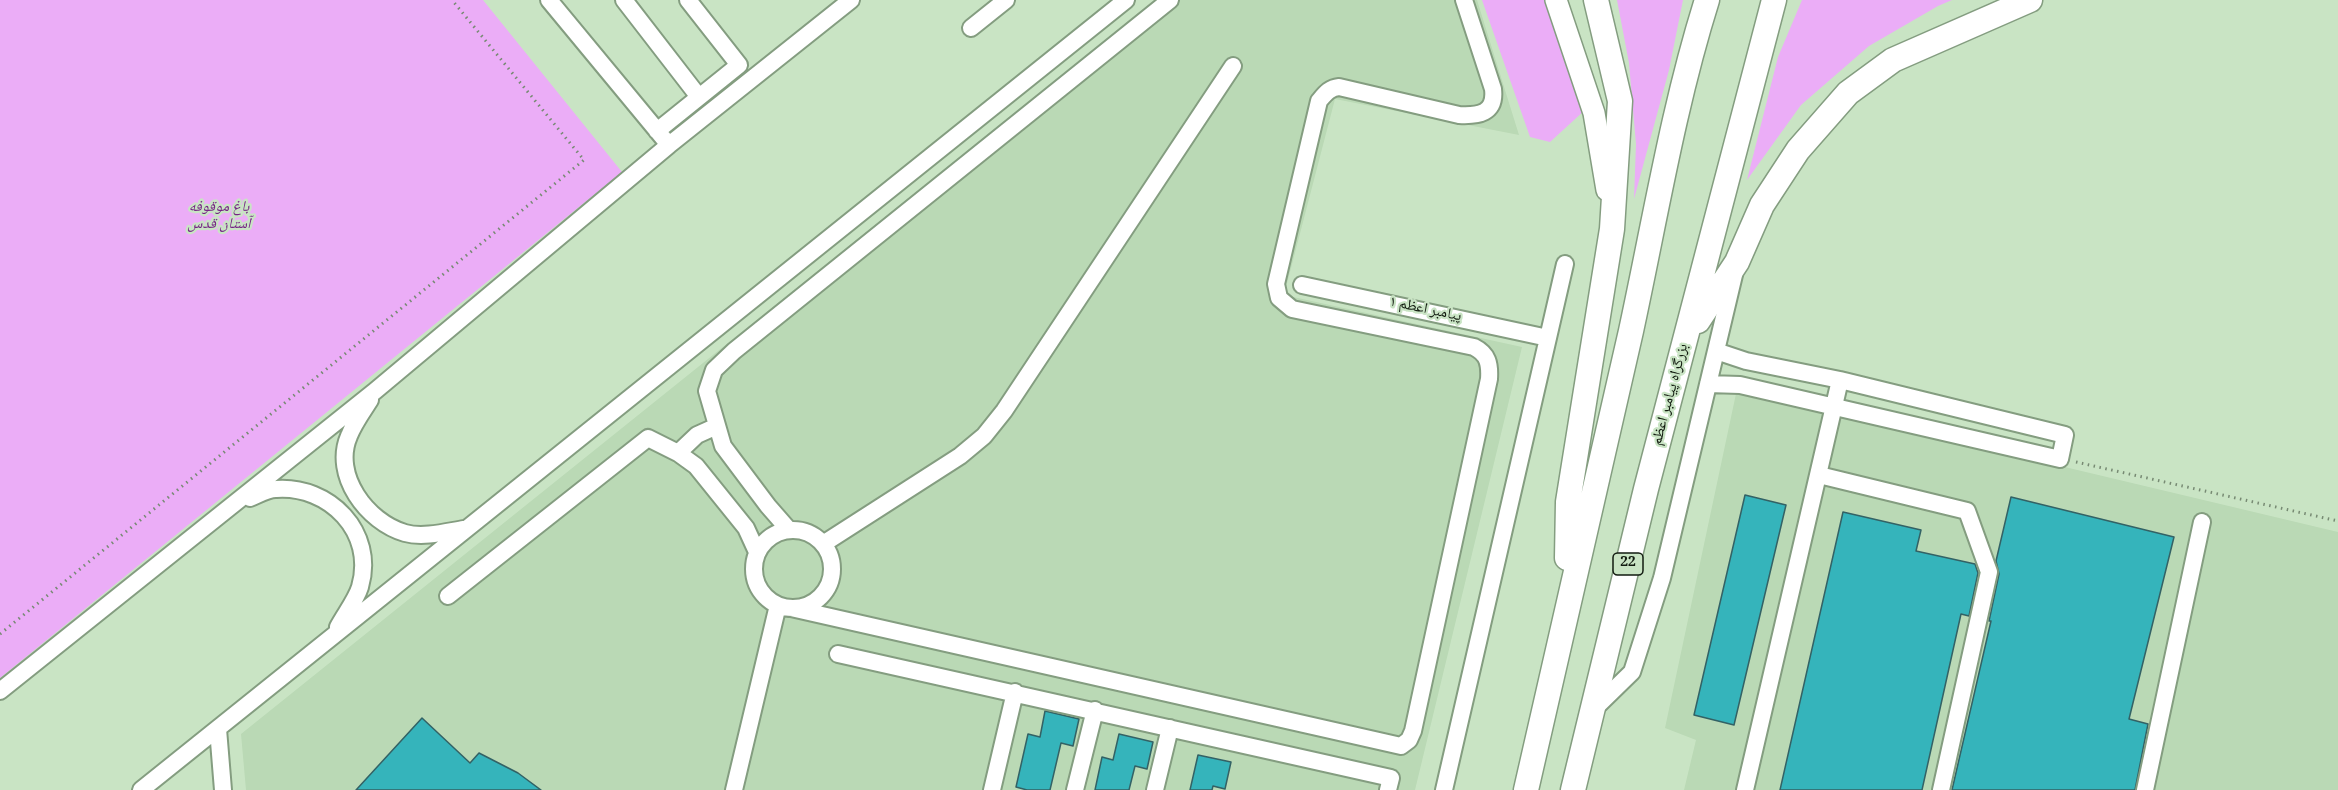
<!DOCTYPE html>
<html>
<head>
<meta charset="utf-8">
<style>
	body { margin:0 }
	canvas { display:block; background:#c9e4c4 }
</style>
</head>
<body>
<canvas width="2338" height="790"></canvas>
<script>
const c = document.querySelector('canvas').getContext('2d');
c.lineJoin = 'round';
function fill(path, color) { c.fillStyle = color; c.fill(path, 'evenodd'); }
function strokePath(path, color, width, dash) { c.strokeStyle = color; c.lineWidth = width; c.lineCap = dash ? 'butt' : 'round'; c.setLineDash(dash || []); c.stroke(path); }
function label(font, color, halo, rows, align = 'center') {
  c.font = font + ' Georgia,"Noto Naskh Arabic",serif'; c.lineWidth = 4.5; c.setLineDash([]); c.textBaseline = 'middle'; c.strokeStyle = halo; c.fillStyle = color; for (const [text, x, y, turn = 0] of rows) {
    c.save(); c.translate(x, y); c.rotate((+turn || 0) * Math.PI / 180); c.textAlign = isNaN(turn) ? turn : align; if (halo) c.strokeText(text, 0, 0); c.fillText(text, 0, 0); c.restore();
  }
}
const built = new Path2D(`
	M1155 0H1477L1519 135 1335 99 1284 295 1522 347 1415 790H246L241 734Z
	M1737 389 2338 532V790H1684L1696 740 1665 728Z`);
const green = new Path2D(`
	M0 0H483L622 172 0 678Z
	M1482 0H1546L1585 110 1550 142 1530 137Z
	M1617 0H1683L1669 70 1634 199 1636 144 1629 63Z
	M1802 0H1952L1938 6 1869 46 1801 105 1747 180 1778 57Z`);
const building = new Path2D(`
	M1745 495 1786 505 1734 725 1694 715Z
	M2011 497 2174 537 2129 719 2148 724 2135 790H1952L1991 621H1989L1999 574 1996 561Z
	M1843 512 1921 530 1916 551 1975 564 1978 573 1969 616 1961 614 1922 790H1780Z
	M1045 711 1079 719 1073 746 1061 743 1050 790H1027L1016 787 1028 734 1040 737Z
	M422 718 470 763 479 753 518 773 541 790H356Z
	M1119 734 1153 742 1147 769 1135 766 1129 790H1095L1102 757 1113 760Z
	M1198 755 1231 762 1225 789 1213 786 1212 790H1190Z`);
const path = new Path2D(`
	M2076 462 2338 521
	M0 634 584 160 452 0`);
const minor = new Path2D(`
	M549 0 669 145
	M624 0 699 97
	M971 28 1006 0
	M657 131 739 65 688 0
	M1302 285 1548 338
	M1708 384 1740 385 2060 459 2065 435 1840 380 1746 361 1716 351
	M370 400C363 411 354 423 349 436 332 475 367 522 405 533 423 538 446 532 464 529
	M678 453 697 435 717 426
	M1819 475 1967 511 1989 572 1941 790
	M250 498C258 495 267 489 276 489 329 485 376 532 360 587 356 600 345 614 338 627
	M789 530 768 506 723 446 707 391 714 370 734 351 1170 0
	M754 569a39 39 0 1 1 78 0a39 39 0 1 1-78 0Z
	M823 544 960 456 984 436 1004 411 1233 66
	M448 596 648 438 678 453 696 466 746 528 757 552
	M791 608 1401 746 1409 740 1413 731 1489 379C1490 364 1488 354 1474 347L1292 309 1279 298 1276 284 1319 101C1325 94 1329 88 1339 87L1459 115C1478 116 1496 114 1493 89L1464 0
	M838 654 1391 778 1388 790
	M0 691 375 391 669 145 851 0
	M1592 711 1632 672 1662 578 1734 275
	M218 729 223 790
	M141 790 1126 0
	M734 790 778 605
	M992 790 1015 692
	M1075 790 1095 710
	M1155 790 1170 728
	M1444 790 1565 264
	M1745 790 1840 380
	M2145 790 2202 522`);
const major = new Path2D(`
	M1556 0 1594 113 1607 190`);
const highway = new Path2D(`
	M1698 321 1737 262 1762 205 1798 150 1848 93 1893 60 2030 0
	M1567 558 1568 502 1612 229 1620 101 1596 0
	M1526 790C1560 637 1597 484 1631 331 1655 220 1673 108 1707 0
	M1573 790 1646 489 1774 0`);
const shields = [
	[1628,564,30]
];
const shieldNames = [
	["22",1628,564]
];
const parkNames = [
	["باغ موقوفه",219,209],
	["آستان قدس",219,226]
];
const streetNames = [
	["پیامبر اعظم ۱",1425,311,12],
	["بزرگراه پیامبر اعظم",1672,395,-75]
];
fill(built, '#bad9b5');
fill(green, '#ebadf7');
fill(building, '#35b4bb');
strokePath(building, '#336265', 1.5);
strokePath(minor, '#849d80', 20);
strokePath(major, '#849d80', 24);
strokePath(highway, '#849d80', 27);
strokePath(path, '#778a73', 3, [1.5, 4.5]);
strokePath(minor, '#fff', 16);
strokePath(major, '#fff', 21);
strokePath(highway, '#fff', 24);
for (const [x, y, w] of shields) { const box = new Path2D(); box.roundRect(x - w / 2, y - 11, w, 22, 4.5); c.fillStyle = '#c9e4c4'; c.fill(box); strokePath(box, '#121b10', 1.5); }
label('bold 14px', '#121b10', null, shieldNames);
label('italic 15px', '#752484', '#c9e4c4', parkNames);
label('15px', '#121b10', '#c9e4c4', streetNames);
</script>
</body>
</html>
